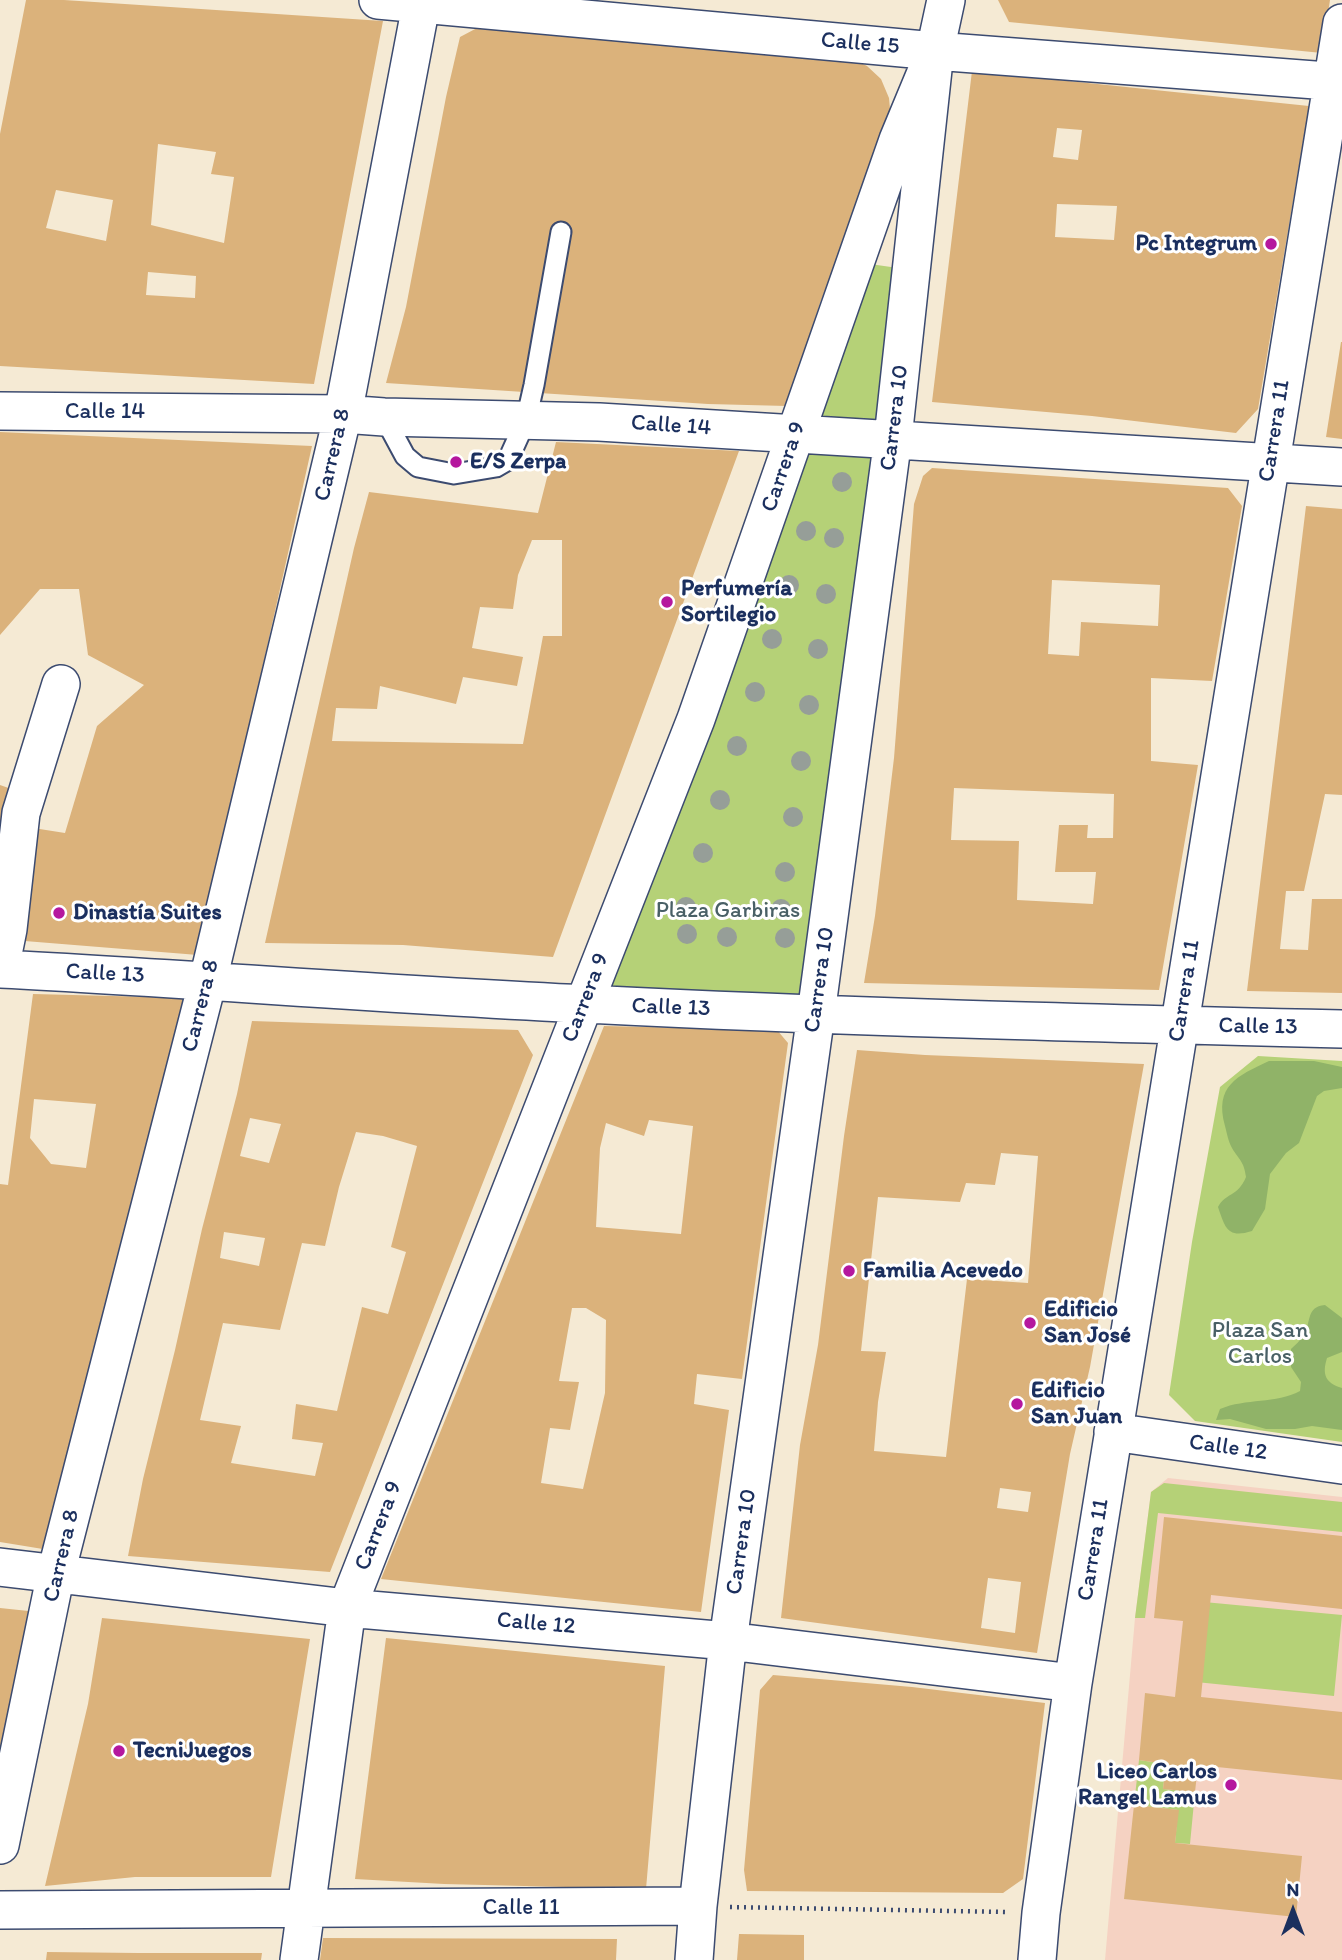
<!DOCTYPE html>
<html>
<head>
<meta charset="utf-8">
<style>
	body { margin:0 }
	#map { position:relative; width:1342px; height:1960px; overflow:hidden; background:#f5ead4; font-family:Itim,sans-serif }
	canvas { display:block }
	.north { position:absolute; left:1258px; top:1876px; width:70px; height:70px; -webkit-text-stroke:5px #fff; paint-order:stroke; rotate:0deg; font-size:19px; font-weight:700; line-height:28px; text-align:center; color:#1b2f5e }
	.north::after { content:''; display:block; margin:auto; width:24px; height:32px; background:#1b2f5e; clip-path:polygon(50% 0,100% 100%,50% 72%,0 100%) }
</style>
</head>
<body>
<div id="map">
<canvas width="1342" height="1960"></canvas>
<div class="north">N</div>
</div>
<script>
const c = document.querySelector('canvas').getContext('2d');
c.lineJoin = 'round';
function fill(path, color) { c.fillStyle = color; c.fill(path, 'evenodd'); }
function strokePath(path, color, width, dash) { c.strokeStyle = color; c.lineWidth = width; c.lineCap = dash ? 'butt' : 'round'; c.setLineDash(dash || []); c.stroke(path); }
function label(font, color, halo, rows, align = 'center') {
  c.font = font + ' Itim,sans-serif'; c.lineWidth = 6; c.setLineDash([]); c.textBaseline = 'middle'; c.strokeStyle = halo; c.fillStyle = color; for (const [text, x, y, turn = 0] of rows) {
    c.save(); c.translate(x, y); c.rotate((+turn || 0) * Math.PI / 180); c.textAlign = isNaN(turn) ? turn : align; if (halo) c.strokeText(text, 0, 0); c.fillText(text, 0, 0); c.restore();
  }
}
const built = new Path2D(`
	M1168 1478 1342 1497V1960H1105L1135 1618 1151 1492Z`);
const green = new Path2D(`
	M856 262 912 270 816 1014 584 1004Z
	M1258 1056 1342 1061V1442L1195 1421 1169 1395 1192 1242 1220 1087Z
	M1164 1483 1342 1502V1532L1158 1513 1145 1618H1135L1151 1492Z
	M1204 1602 1342 1615 1334 1696 1196 1682Z
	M1139 1760 1166 1764 1163 1789 1195 1792 1190 1844 1175 1843 1178 1810 1134 1805Z`);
const forest = new Path2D(`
	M1269 1061H1314L1342 1067V1088L1324 1091 1317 1096 1299 1143 1286 1153 1270 1174 1265 1209 1252 1231C1227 1239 1225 1227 1218 1207 1226 1192 1237 1198 1246 1177 1244 1161 1239 1160 1232 1148 1228 1141 1227 1133 1225 1126 1214 1086 1237 1076 1269 1061Z
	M1325 1305 1342 1318V1352L1327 1358C1322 1374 1325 1383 1342 1388V1430L1312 1426 1295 1429H1266L1230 1419 1216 1420 1220 1409C1246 1398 1276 1404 1300 1391L1301 1382 1291 1367V1349C1295 1345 1300 1341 1303 1336 1312 1323 1305 1307 1325 1305Z`);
const building = new Path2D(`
	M26 0H64L383 21 314 384 0 366V134ZM158 144 216 152 211 174 234 177 224 243 151 225ZM56 190 113 200 106 241 46 228ZM148 272 196 276 195 298 146 295Z
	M998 0H1330L1322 53 1009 22Z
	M477 28 851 58 867 66 881 79 889 98 891 120 883 148 820 303 787 406 708 404 386 383 406 307 446 97 460 37Z
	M972 71 1309 106 1258 409 1236 433 1092 416 932 402ZM1057 128 1082 130 1078 160 1053 157ZM1057 204 1117 206 1114 240 1055 237Z
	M1341 342H1342V439L1326 437Z
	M0 432 312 446 198 955 0 939V785L20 792 8 824 65 833 97 726 144 685 88 655 79 589H40L0 635Z
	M556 442 739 451 553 957 403 945 265 943 354 548 369 492 538 513ZM532 540H562V636H543L523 744 332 741 336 708 377 709 380 686 456 704 463 677 517 686 523 657 472 648 480 607 513 609 518 575Z
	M932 468 1228 488 1242 506 1212 681 1151 678V761L1198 765 1159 990 864 983 875 916 894 758 914 504 923 476ZM1052 580 1160 585 1158 626 1081 622 1079 656 1048 654ZM954 788 1114 794 1113 838H1087L1088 825H1059L1055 872H1096L1093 904 1017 900 1019 841 951 840Z
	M1306 506 1342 509V795L1325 794 1304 891H1286L1280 949 1308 950 1312 899H1342V993L1247 991Z
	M33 994 191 998 49 1550 0 1542V1184L8 1185ZM34 1099 96 1104 86 1168 51 1164 30 1138Z
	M252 1021 518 1030 533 1055 330 1572 128 1556 143 1479 175 1350 202 1229 237 1094ZM250 1118 281 1124 269 1163 240 1156ZM356 1132 383 1136 417 1146 391 1247 406 1252 388 1314 362 1307 337 1411 296 1404 292 1439 323 1443 315 1476 231 1463 241 1426 200 1420 223 1323 280 1330 302 1243 325 1246 339 1187ZM224 1232 265 1238 259 1266 220 1258Z
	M604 1026 777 1030 788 1043 742 1379 697 1374 694 1404 729 1410 701 1612 381 1579ZM649 1120 693 1126 681 1234 596 1227 600 1148 606 1123 644 1136ZM572 1308H586L606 1320 605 1393 583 1489 541 1483 550 1428 570 1430 579 1382 559 1381Z
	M857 1050 925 1055 1144 1064 1090 1367 1070 1454 1037 1653 781 1618 800 1445 818 1345 844 1136ZM1001 1153 1038 1156 1028 1283 967 1279 946 1457 874 1451 878 1402 886 1352 861 1351 878 1197 960 1202 966 1183 995 1185ZM1000 1488 1031 1492 1028 1512 997 1508ZM988 1578 1021 1582 1015 1633 981 1628Z
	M1164 1517 1342 1536V1609L1211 1595 1201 1697 1342 1712V1780L1198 1765 1195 1792 1163 1789 1166 1764 1139 1760 1145 1693 1175 1697 1183 1621 1154 1618Z
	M0 1608 38 1612 0 1777Z
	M102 1618 310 1639 271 1877H135L45 1886 88 1704Z
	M386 1638 665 1666 646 1889 444 1884 355 1879Z
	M773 1675 912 1687 1045 1703 1023 1879 1003 1893 747 1891 744 1870 760 1690Z
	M1134 1805 1179 1810 1175 1843 1302 1856 1296 1917 1124 1899Z
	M739 1934 804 1935V1960H737Z
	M323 1938 617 1939 616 1960H320Z
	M47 1952 138 1953H262L261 1960H46Z`);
const path = new Path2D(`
	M730 1907 1008 1912`);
const lane = new Path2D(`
	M384 417 405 456 418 467 454 474 496 467 508 460 526 420 534 385 561 232`);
const street = new Path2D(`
	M378 0 935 51 1342 82
	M0 411 343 414 384 417 599 422 1342 467
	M0 969C196 979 391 995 586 1004 838 1017 1090 1023 1342 1029
	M0 969 8 929 21 813 61 684
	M1113 1432 1342 1465
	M0 1567 347 1608 728 1641 1073 1683
	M0 1845 56 1573 208 980 343 414 422 0
	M0 1910 698 1906
	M299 1960 347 1608 696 719 898 140 935 51
	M694 1960 698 1906 728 1641 816 1014 893 438 935 51 946 0
	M1037 1960 1041 1913 1073 1683 1342 23`);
const trees = [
	[842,482],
	[806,531],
	[834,538],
	[789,585],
	[826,594],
	[772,639],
	[818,649],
	[755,692],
	[809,705],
	[737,746],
	[801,761],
	[720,800],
	[793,817],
	[703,853],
	[785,872],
	[686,907],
	[781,909],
	[687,934],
	[727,937],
	[785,938]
];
const markers = [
	[1271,244,7,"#b5179e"],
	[456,462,7,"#b5179e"],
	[667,602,7,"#b5179e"],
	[59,913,7,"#b5179e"],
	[849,1271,7,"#b5179e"],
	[1030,1323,7,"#b5179e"],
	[1017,1404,7,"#b5179e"],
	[119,1751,7,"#b5179e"],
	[1231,1785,7,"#b5179e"]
];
const streetNames = [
	["Calle 15",860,44,5],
	["Calle 14",105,412],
	["Carrera 10",895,418,-83],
	["Calle 14",671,426,4],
	["Carrera 11",1275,431,-81],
	["Carrera 8",333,455,-77],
	["Carrera 9",784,467,-71],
	["Calle 13",105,974,3],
	["Carrera 10",820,980,-82],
	["Carrera 11",1185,991,-81],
	["Carrera 9",586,998,-69],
	["Carrera 8",201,1006,-76],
	["Calle 13",671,1008,2],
	["Calle 13",1258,1027,1],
	["Calle 12",1228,1448,8],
	["Carrera 9",379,1526,-69],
	["Carrera 10",742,1542,-82],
	["Carrera 11",1094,1550,-81],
	["Carrera 8",62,1556,-77],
	["Calle 12",536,1624,5],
	["Calle 11",521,1908]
];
const poiNames = [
	["Pc Integrum",1257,244,"right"],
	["E/S Zerpa",470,462],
	["Perfumería",681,589],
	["Sortilegio",681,615],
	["Dinastía Suites",73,913],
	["Familia Acevedo",863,1271],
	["Edificio",1044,1310],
	["San José",1044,1336],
	["Edificio",1031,1391],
	["San Juan",1031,1417],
	["TecniJuegos",133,1751],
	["Liceo Carlos",1217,1772,"right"],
	["Rangel Lamus",1217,1798,"right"]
];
const parkNames = [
	["Plaza Garbiras",728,911],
	["Plaza San",1260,1331],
	["Carlos",1260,1357]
];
fill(built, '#f5d2c2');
fill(green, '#b5d177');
fill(forest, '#90b368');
fill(building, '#dbb27b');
strokePath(lane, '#3c4b70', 23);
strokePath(street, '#3c4b70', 40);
strokePath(path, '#3c4b70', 4.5, [2, 5]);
strokePath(lane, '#fff', 19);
strokePath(street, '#fff', 37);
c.fillStyle = '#969e98';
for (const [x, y] of trees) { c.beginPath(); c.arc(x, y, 10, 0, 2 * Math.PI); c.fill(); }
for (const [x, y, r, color] of markers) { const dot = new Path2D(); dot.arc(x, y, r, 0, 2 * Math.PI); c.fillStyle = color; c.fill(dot); strokePath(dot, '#fff', 2.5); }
label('23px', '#1b2f5e', '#fff', streetNames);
label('bold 23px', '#1b2f5e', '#fff', poiNames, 'left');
label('23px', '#496066', '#fff', parkNames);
</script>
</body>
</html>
